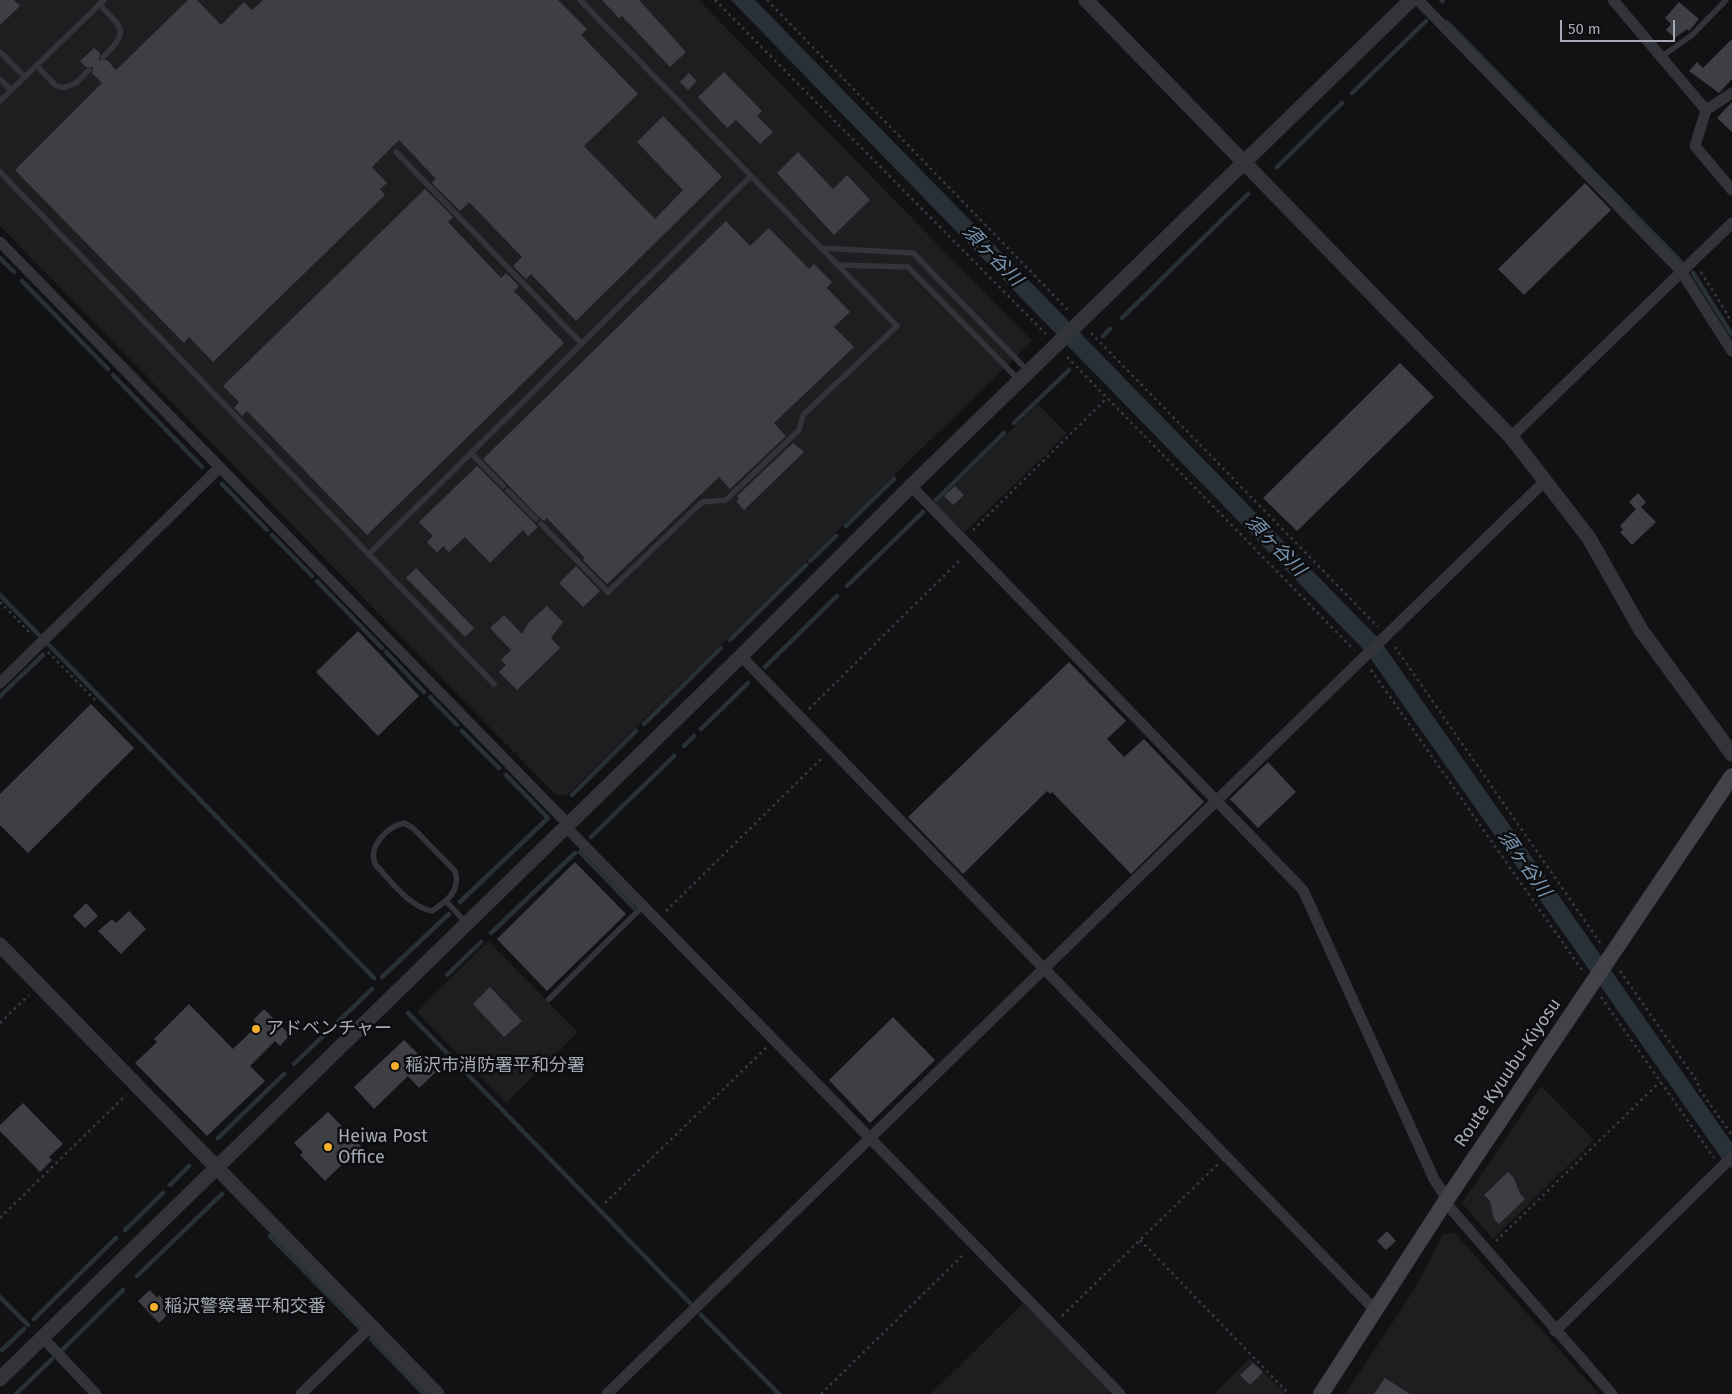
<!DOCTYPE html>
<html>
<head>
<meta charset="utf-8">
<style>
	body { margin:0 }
	#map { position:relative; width:1732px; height:1394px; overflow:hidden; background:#121214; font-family:"Fira Sans",sans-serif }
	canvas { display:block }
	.scale { position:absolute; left:1560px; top:20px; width:115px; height:22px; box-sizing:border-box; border:2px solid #a4a9b5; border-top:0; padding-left:6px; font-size:15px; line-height:18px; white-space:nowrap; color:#a4a9b5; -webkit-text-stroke:4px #0d0d0f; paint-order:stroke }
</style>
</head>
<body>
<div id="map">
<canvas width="1732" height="1394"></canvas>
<div class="scale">50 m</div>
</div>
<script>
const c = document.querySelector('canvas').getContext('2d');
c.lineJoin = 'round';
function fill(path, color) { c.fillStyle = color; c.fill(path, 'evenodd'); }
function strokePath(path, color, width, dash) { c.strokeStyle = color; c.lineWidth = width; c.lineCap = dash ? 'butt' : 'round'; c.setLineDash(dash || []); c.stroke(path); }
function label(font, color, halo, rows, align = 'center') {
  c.font = font + ' "Fira Sans","Noto Sans JP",sans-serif'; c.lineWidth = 5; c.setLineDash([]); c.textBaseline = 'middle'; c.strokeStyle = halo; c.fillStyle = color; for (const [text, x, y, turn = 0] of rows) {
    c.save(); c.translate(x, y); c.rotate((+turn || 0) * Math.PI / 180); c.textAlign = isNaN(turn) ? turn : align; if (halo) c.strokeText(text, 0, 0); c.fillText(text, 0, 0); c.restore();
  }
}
const built = new Path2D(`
	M0 0H699L1032 341 567 795H556L0 226Z
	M1038 404 1067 434 964 533 935 504Z
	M488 941 578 1032 506 1103 417 1012Z
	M1541 1086 1594 1140 1493 1239 1462 1203Z
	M1454 1232 1599 1394H1345L1414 1290 1443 1234Z
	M1023 1303 1110 1391 1107 1394H931Z
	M1250 1358 1286 1394H1214Z`);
const water = new Path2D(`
	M731 0H755L1379 639 1732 1143V1169L1722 1159 1366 652Z`);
const stream = new Path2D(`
	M1442 1 1443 0
	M1447 22 1681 262
	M1352 93 1426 21
	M1277 167 1342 103
	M0 258 14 272
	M1693 273 1732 335
	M22 281 108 369
	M1122 318 1248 194
	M1103 336 1110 329
	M113 375 202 467
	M1014 423 1069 370
	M222 484 267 530
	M936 500 1004 433
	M846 526 894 479
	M272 535 312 576
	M810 561 836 536
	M317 581 382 648
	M847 586 923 512
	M0 595 39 635
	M730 640 806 565
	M48 644 374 978
	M386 652 424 692
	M765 667 837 596
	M0 696 43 655
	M430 697 457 725
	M644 724 721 648
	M701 729 748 683
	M462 731 499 768
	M684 746 694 736
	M572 795 636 731
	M591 837 674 756
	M580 852 634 908
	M460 902 548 818 506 775
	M491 933 575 853
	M447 975 481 942
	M382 977 449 914
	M408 1013 690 1303
	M294 1064 372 989
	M218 1138 284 1074
	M170 1185 189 1166
	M125 1230 163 1193
	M270 1236 360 1328
	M137 1276 222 1194
	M0 1297 28 1325
	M701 1315 779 1394
	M34 1319 116 1238
	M371 1339 424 1394
	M2 1350 24 1329
	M63 1353 61 1351 123 1290
	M16 1394 52 1359`);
const building = new Path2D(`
	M0 0H14L20 6 0 25Z
	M188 0H197L221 25 244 2 252 10 263 0H558L587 29 581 35 638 94 584 146 655 219 683 190 637 142 663 116 722 177 576 321 531 274 526 279 513 266 522 257 469 202 460 211 432 183 436 179 399 140 372 167 387 183 380 189 385 195 213 362 189 337 184 343 15 170 102 83 92 73 93 67H86L80 61 94 48 100 53 99 60H107L116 70Z
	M602 0H639L686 52 670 67 622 16 619 18Z
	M1679 2 1699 19 1689 31 1687 29 1675 38 1666 30 1671 24 1665 18Z
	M1732 39V79L1719 93 1689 71 1697 62 1703 68Z
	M724 72 762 111 757 116 773 132 760 144 736 120 727 128 698 97Z
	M689 73 697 81 688 90 680 82Z
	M1732 102V132L1717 118Z
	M798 152 833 189 847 175 870 200 834 235 777 173Z
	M1585 183 1611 210 1524 295 1498 269Z
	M425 189 453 217 448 222 501 278 506 273 519 286 514 291 564 343 367 535 247 411 242 416 234 408 239 402 223 386Z
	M726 221 750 246 769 228 809 269 814 264 832 282 827 288 850 312 834 327 854 347 774 423 786 436 730 489 719 477 607 584 583 560 585 558 547 518 544 521 541 519 483 459Z
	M1400 363 1434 397 1297 531 1263 498Z
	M793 443 804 452 744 510 736 501 739 499 737 496Z
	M477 466 538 527 528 536 523 530 490 563 465 537 449 552 443 546 437 553 427 542 433 536 419 522Z
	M955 486 964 495 953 505 944 496Z
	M1638 493 1646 502 1641 507 1656 522 1632 545 1620 532 1623 530 1620 526 1636 509 1629 502Z
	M576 566 600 591 583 607 559 583Z
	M416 568 474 628 465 637 406 578Z
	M547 606 563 622 551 638 560 648 517 690 499 672 506 665 501 660 511 650 490 628 504 615 522 634 529 622Z
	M358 631 419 696 378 736 316 672Z
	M1069 662 1126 721 1107 739 1124 757 1144 739 1204 802 1131 874 1052 792 1050 794 1047 791 963 874 908 817Z
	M91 704 134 748 28 853 0 825V794Z
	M1268 762 1296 792 1258 828 1230 799Z
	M575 862 626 914 547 991 497 939Z
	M86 903 98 916 85 928 73 916Z
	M129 911 146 929 121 954 98 931 112 919 116 923Z
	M490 987 522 1021 504 1037 473 1004Z
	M189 1004 233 1049 258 1025 253 1020 264 1009 290 1035 280 1046 275 1041 250 1066 265 1081 207 1136 135 1063 157 1042 154 1039Z
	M893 1017 935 1060 870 1123 829 1080Z
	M404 1040 436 1072 419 1088 408 1076 374 1109 354 1087Z
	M23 1103 63 1144 49 1157 52 1160 40 1172 0 1131V1125Z
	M328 1112 361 1146 325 1181 300 1155 303 1152 294 1143Z
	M1508 1172 1514 1178 1520 1194 1525 1199 1499 1224 1494 1219 1490 1201 1484 1195Z
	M1387 1231 1396 1241 1386 1250 1377 1241Z
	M150 1290 157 1298 159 1295 172 1310 159 1323 138 1301Z
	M1253 1363 1263 1372 1250 1385 1240 1375Z
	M1385 1378 1410 1394H1374Z`);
const path = new Path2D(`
	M715 0 1046 334
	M767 0 1069 311
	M1701 272 1732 322
	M1091 333 1378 627
	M1067 357 1354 650
	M973 530 1107 398
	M0 602 32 635
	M1395 647 1601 944
	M48 652 95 700
	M1371 670 1582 970
	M809 709 962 558
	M666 911 823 757
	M1620 971 1697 1081 1699 1089 1732 1135
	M1601 997 1714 1158
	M0 1023 29 995
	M605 1203 766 1048
	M0 1218 126 1095
	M1140 1240 1289 1394
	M1496 1241 1660 1082
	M1062 1316 1218 1164
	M821 1394 964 1254`);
const service = new Path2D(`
	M99 4C123 29 130 31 103 57
	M0 52 25 77
	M1661 57 1692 35 1726 0
	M36 65 55 85 64 88 76 83 89 70
	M0 79 11 90
	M0 101 104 0
	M396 152 582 344
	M0 172 494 684
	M821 248 913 253 1027 370
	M837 265 908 267 1018 379
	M471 453 503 486
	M508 491 536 519
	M541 524 608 592 702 502 726 500 799 430 803 415 897 326 580 0
	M369 554 751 176
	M404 823 413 828 455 871C461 891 447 901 432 911 408 906 391 881 375 864 368 846 387 827 404 823Z
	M446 901 466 923
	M549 999 643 906`);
const minor = new Path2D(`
	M1418 0 1681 271 1732 351
	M1613 0 1706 110 1695 146 1732 190
	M1706 110 1732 93
	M0 242 567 823
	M1511 437 1732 223
	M911 486 1303 890 1434 1179 1447 1199
	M741 656 1375 1310
	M0 683 220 467
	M565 826 1120 1394
	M1445 1202 1612 1394
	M1555 1331 1732 1157
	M42 1337 96 1394
	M301 1394 371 1326
	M607 1394 1546 480`);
const tertiary = new Path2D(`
	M1086 0 1511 437 1589 538 1641 630 1732 754
	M0 945 437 1394
	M0 1379 741 656 911 486 1411 0`);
const secondary = new Path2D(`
	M1321 1394 1447 1199 1732 776`);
const markers = [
	[256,1029,5,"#f4b02a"],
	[395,1066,5,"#f4b02a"],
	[328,1147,5,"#f4b02a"],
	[154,1307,5,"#f4b02a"]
];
const poiNames = [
	["アドベンチャー",266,1029],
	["稲沢市消防署平和分署",405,1066],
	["Heiwa Post",338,1137],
	["Office",338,1158],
	["稲沢警察署平和交番",164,1307]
];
const streetNames = [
	["Route Kyuubu-Kiyosu",1508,1073,-56]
];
const waterNames = [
	["須ヶ谷川",992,256,46],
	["須ヶ谷川",1275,546,46],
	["須ヶ谷川",1524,864,55]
];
fill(built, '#1e1e21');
fill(water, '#293138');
strokePath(stream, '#293138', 4.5);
fill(building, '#3e3f44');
strokePath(path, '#393b40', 2.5, [2.5, 4]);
strokePath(service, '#333439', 5.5);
strokePath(minor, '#333439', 11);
strokePath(tertiary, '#333439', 15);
strokePath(secondary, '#414349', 16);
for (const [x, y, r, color] of markers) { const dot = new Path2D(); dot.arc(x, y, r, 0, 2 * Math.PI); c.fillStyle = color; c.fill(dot); strokePath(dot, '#0d0d0f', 2); }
label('18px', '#a4a9b5', '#0d0d0f', poiNames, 'left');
label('18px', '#a4a9b5', '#0d0d0f', streetNames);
label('italic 19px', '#7a97b1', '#0d0d0f', waterNames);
</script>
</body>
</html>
